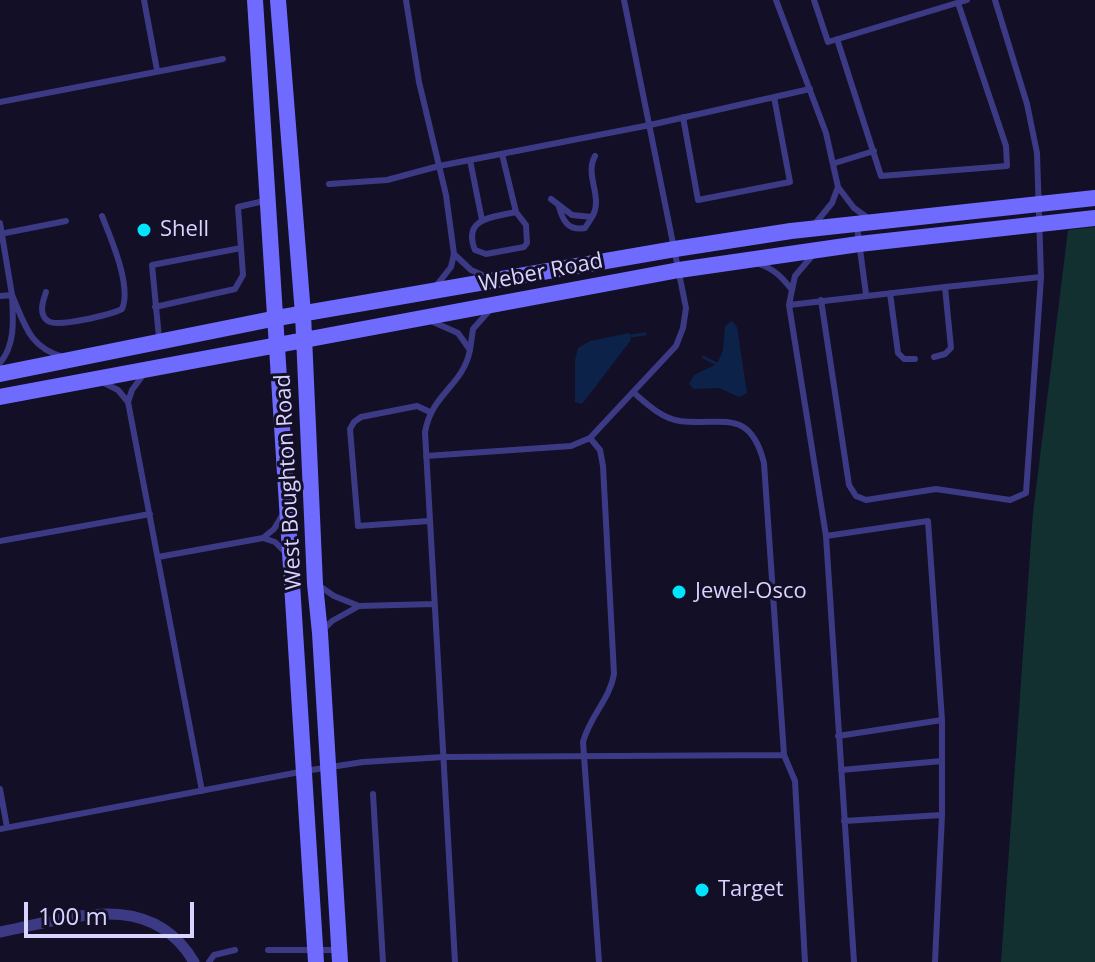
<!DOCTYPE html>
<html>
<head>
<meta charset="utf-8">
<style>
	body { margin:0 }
	#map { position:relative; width:1095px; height:962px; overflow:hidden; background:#130f26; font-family:"Open Sans",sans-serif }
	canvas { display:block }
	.scale { position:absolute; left:24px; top:902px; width:170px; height:36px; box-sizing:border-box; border:4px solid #d9d4ff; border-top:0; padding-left:10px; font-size:24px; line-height:28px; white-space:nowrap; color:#d9d4ff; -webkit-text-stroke:6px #130f26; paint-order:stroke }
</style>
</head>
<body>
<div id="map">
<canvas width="1095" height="962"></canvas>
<div class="scale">100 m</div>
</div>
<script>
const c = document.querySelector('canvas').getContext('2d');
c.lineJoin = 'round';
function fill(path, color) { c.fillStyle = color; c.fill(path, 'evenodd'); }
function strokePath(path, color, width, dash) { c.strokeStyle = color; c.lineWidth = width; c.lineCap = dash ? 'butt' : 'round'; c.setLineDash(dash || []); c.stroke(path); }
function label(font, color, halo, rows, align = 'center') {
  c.font = font + ' "Open Sans",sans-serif'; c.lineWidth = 6; c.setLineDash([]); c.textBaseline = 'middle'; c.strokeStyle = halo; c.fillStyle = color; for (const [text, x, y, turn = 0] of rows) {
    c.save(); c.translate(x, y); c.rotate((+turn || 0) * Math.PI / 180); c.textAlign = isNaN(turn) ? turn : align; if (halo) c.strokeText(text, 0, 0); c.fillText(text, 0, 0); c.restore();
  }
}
const green = new Path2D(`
	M1095 227V962H1001L1033 513 1068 230Z`);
const water = new Path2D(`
	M732 321 737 327 747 393 739 397 719 388 694 389 689 384 694 375 717 364 723 350 725 326Z
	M629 333 631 340 582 404 575 402V360L578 348 590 341Z`);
const stream = new Path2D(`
	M630 336 645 334
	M703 357 717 364`);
const service = new Path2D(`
	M144 0 157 70
	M406 0 419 82 446 195 454 254 451 267 436 286
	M776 0 826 133 838 187
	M814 0 828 42 967 0
	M837 39 881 176 1007 166 1006 146 958 3
	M0 102 223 59
	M683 117 698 200 790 182 774 97
	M502 154 516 212 526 225 527 243 524 247 486 254 475 250C462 218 493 217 516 212
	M470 160 482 220
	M835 163 874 151
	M329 184 387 180 439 166 650 125 810 89
	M551 199 572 215 592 217C604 197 584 176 595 156
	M559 207C563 221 568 231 585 228L592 217
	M0 223 12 295 0 296
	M814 225 832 203 838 187 854 208 868 218
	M857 227 866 294
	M0 234 66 221
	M454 254 471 270 487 277
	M759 264C774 269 782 277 792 290L795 276 812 256
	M792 290 789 305 826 536 854 962
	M46 292C43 301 38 314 48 321 58 328 112 314 122 309 132 287 111 238 102 216
	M890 293 898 353 904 359H915
	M821 300 849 485 856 496 866 500 936 489 1010 500 1026 493 1041 277 1037 153 1027 104 995 0
	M789 305 945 287
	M155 307 235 289 243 275 241 248
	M431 321 458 333 470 350 473 329 489 311
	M159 338 152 265 241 248 238 207 264 201
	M934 357 945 354 951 348 945 287 1041 277
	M0 363C16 344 13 318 12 295 25 325 29 347 63 357
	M102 382 118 390 128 402 132 390 143 375
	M633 392C647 404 661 418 680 421 722 426 750 407 764 463L784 755 795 781 805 962
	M128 402 202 791
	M590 438 600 450 603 466 614 674C610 699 590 716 583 742L599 962
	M426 456 571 446 590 438 676 346 683 328 686 308 624 0
	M283 514 274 529 263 538 275 542 286 553
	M429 521 358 526 350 429 354 422 361 417 417 406 430 412
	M826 536 928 521 942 720V815L935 962
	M0 541 150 514
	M158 557 263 538
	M318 585 334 596 359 606 332 621 323 630
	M359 606 434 604
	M838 736 942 720
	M841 770 942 761
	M0 789 7 827
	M373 794 383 962
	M844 821 942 815
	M0 829 305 771 363 762 444 757 784 755
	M268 950H337
	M209 962 214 955 235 950
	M455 962 425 432C432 393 463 386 470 350`);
const minor = new Path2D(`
	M0 932C69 919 150 887 194 962`);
const secondary = new Path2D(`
	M255 0 316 962
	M278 0 303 314 315 584 320 633 340 962
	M0 374 277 318 675 249 791 231 1095 198
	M0 397 679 270 859 244 1095 218`);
const markers = [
	[144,230,8,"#00e5ff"],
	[679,592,8,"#00e5ff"],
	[702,890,8,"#00e5ff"]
];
const poiNames = [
	["Shell",160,230],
	["Jewel-Osco",695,592],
	["Target",718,890]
];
const streetNames = [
	["Weber Road",541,273,-11],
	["West Boughton Road",289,482,-93]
];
fill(green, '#12302f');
fill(water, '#0c2248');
strokePath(stream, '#0c2248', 3);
strokePath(service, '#3d3a85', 6);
strokePath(minor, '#3d3a85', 11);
strokePath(secondary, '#6f6bff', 16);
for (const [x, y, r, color] of markers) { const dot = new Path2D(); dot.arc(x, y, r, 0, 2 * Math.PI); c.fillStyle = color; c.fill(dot); strokePath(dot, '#130f26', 3); }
label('22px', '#d9d4ff', '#130f26', poiNames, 'left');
label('22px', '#d9d4ff', '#130f26', streetNames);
</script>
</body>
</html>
